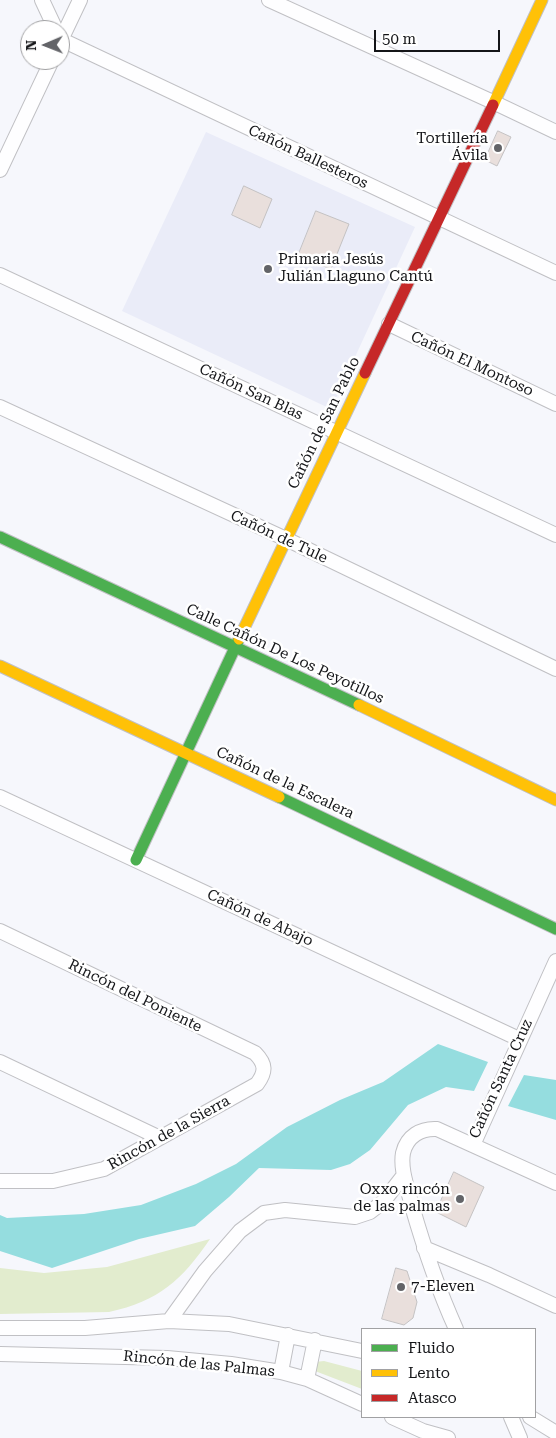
<!DOCTYPE html>
<html>
<head>
<meta charset="utf-8">
<style>
	body { margin:0 }
	#map { position:relative; width:556px; height:1438px; overflow:hidden; background:#f6f7fc; font-family:"Roboto Serif",serif }
	canvas { display:block }
	.legend { position:absolute; left:361px; top:1328px; width:175px; height:90px; box-sizing:border-box; background:#fff; border:1px solid #a1a1a3; margin:0; padding:6px 9px; list-style:none; font-size:15px; color:#141518 }
	.legend li { display:flex; align-items:center; gap:10px; height:25px }
	.legend b { width:25px; border:1px solid #a1a1a3 }
	.north { position:absolute; left:20px; top:20px; width:50px; height:50px; box-sizing:border-box; background:#fff; border:1px solid #a1a1a3; border-radius:50%; rotate:269deg; font-size:14px; font-weight:700; line-height:20px; text-align:center; color:#141518 }
	.north::after { content:''; display:block; margin:auto; width:18px; height:22px; background:#636468; clip-path:polygon(50% 0,100% 100%,50% 72%,0 100%) }
	.scale { position:absolute; left:374px; top:30px; width:126px; height:22px; box-sizing:border-box; border:2px solid #141518; border-top:0; padding-left:6px; font-size:15px; line-height:18px; white-space:nowrap; color:#141518; -webkit-text-stroke:4px #fff; paint-order:stroke }
</style>
</head>
<body>
<div id="map">
<canvas width="556" height="1438"></canvas>
<ul class="legend">
<li><b style="height:6px;background:#4caf50"></b>Fluido</li>
<li><b style="height:6px;background:#ffc107"></b>Lento</li>
<li><b style="height:6px;background:#c62828"></b>Atasco</li>
</ul>
<div class="north">N</div>
<div class="scale">50 m</div>
</div>
<script>
const c = document.querySelector('canvas').getContext('2d');
c.lineJoin = 'round';
function fill(path, color) { c.fillStyle = color; c.fill(path, 'evenodd'); }
function strokePath(path, color, width, dash) { c.strokeStyle = color; c.lineWidth = width; c.lineCap = dash ? 'butt' : 'round'; c.setLineDash(dash || []); c.stroke(path); }
function label(font, color, halo, rows, align = 'center') {
  c.font = font + ' "Roboto Serif",serif'; c.lineWidth = 5; c.setLineDash([]); c.textBaseline = 'middle'; c.strokeStyle = halo; c.fillStyle = color; for (const [text, x, y, turn = 0] of rows) {
    c.save(); c.translate(x, y); c.rotate((+turn || 0) * Math.PI / 180); c.textAlign = isNaN(turn) ? turn : align; if (halo) c.strokeText(text, 0, 0); c.fillText(text, 0, 0); c.restore();
  }
}
const built = new Path2D(`
	M206 132 415 227 331 409 122 311Z`);
const green = new Path2D(`
	M210 1239C182 1280 159 1301 109 1312L0 1314V1268L44 1273 107 1267Z
	M324 1361 362 1371V1389L315 1371V1362Z`);
const water = new Path2D(`
	M438 1044 488 1062 474 1091 446 1087 408 1105 370 1150 350 1164 331 1170 259 1168 229 1197 195 1226 139 1239 52 1268 0 1251V1215L7 1218 84 1214 141 1205 196 1184 236 1164 287 1127 340 1100 383 1082Z
	M524 1075 556 1080V1120L508 1106Z`);
const building = new Path2D(`
	M498 131 511 137 497 166 485 160Z
	M244 186 272 199 260 228 232 215Z
	M316 211 349 224 331 269 298 256Z
	M454 1172 484 1187 466 1227 436 1212Z
	M396 1268 407 1271 417 1302 413 1318 404 1325 382 1319Z`);
const street = new Path2D(`
	M42 0 56 30
	M269 0 493 102 556 132
	M60 39 556 273
	M60 42 80 0
	M0 170 52 60
	M0 275 556 535
	M389 324 556 404
	M0 407 286 539 556 669
	M0 797 519 1039
	M0 931 255 1053C266 1064 266 1072 257 1084L104 1169 53 1181H0
	M0 1062 160 1138
	M473 1145 556 961
	M424 1248 489 1275 556 1306
	M169 1321 205 1271 240 1231 264 1213 285 1210 355 1217 370 1212 383 1202 404 1175
	M0 1328H85L169 1321 229 1324 362 1351
	M456 1329C438 1289 424 1248 412 1206 408 1189 400 1170 403 1153 407 1136 421 1128 437 1129L556 1183
	M0 1354 167 1358 231 1364 281 1372 307 1379 362 1404
	M281 1372 288 1335
	M307 1379 315 1340
	M392 1417 423 1431 448 1438
	M511 1417 520 1438
	M530 1417 556 1433`);
const fast = new Path2D(`
	M0 537 359 705
	M279 797 556 929
	M136 860 239 639`);
const slow = new Path2D(`
	M493 105 542 0
	M239 639 365 373
	M0 666 279 797
	M359 705 556 800`);
const jam = new Path2D(`
	M365 373 493 105`);
const markers = [
	[498,148,5,"#636468"],
	[268,269,5,"#636468"],
	[460,1199,5,"#636468"],
	[401,1287,5,"#636468"]
];
const poiNames = [
	["Tortillería",488,139],
	["Ávila",488,156],
	["Primaria Jesús",278,260,"left"],
	["Julián Llaguno Cantú",278,277,"left"],
	["Oxxo rincón",450,1190],
	["de las palmas",450,1207],
	["7-Eleven",411,1287,"left"]
];
const streetNames = [
	["Cañón Ballesteros",308,157,25],
	["Cañón El Montoso",472,364,25],
	["Cañón San Blas",251,392,25],
	["Cañón de San Pablo",324,423,-64],
	["Cañón de Tule",279,537,25],
	["Calle Cañón De Los Peyotillos",285,654,25],
	["Cañón de la Escalera",285,783,25],
	["Cañón de Abajo",260,918,25],
	["Rincón del Poniente",135,996,26],
	["Cañón Santa Cruz",501,1079,-65],
	["Rincón de la Sierra",169,1133,-29],
	["Rincón de las Palmas",199,1364,6]
];
fill(built, '#eaecf8');
fill(green, '#e2ecce');
fill(water, '#95dddf');
fill(building, '#e9dfdc');
strokePath(building, '#c4c2c3', 1);
strokePath(street, '#c0c0c4', 16);
strokePath(fast, '#c0c0c4', 13);
strokePath(slow, '#c0c0c4', 13);
strokePath(jam, '#c0c0c4', 13);
strokePath(street, '#fefeff', 14);
strokePath(fast, '#4caf50', 11);
strokePath(slow, '#ffc107', 11);
strokePath(jam, '#c62828', 11);
for (const [x, y, r, color] of markers) { const dot = new Path2D(); dot.arc(x, y, r, 0, 2 * Math.PI); c.fillStyle = color; c.fill(dot); strokePath(dot, '#fff', 2); }
label('15px', '#141518', '#fff', poiNames, 'right');
label('15px', '#141518', '#fff', streetNames);
</script>
</body>
</html>
